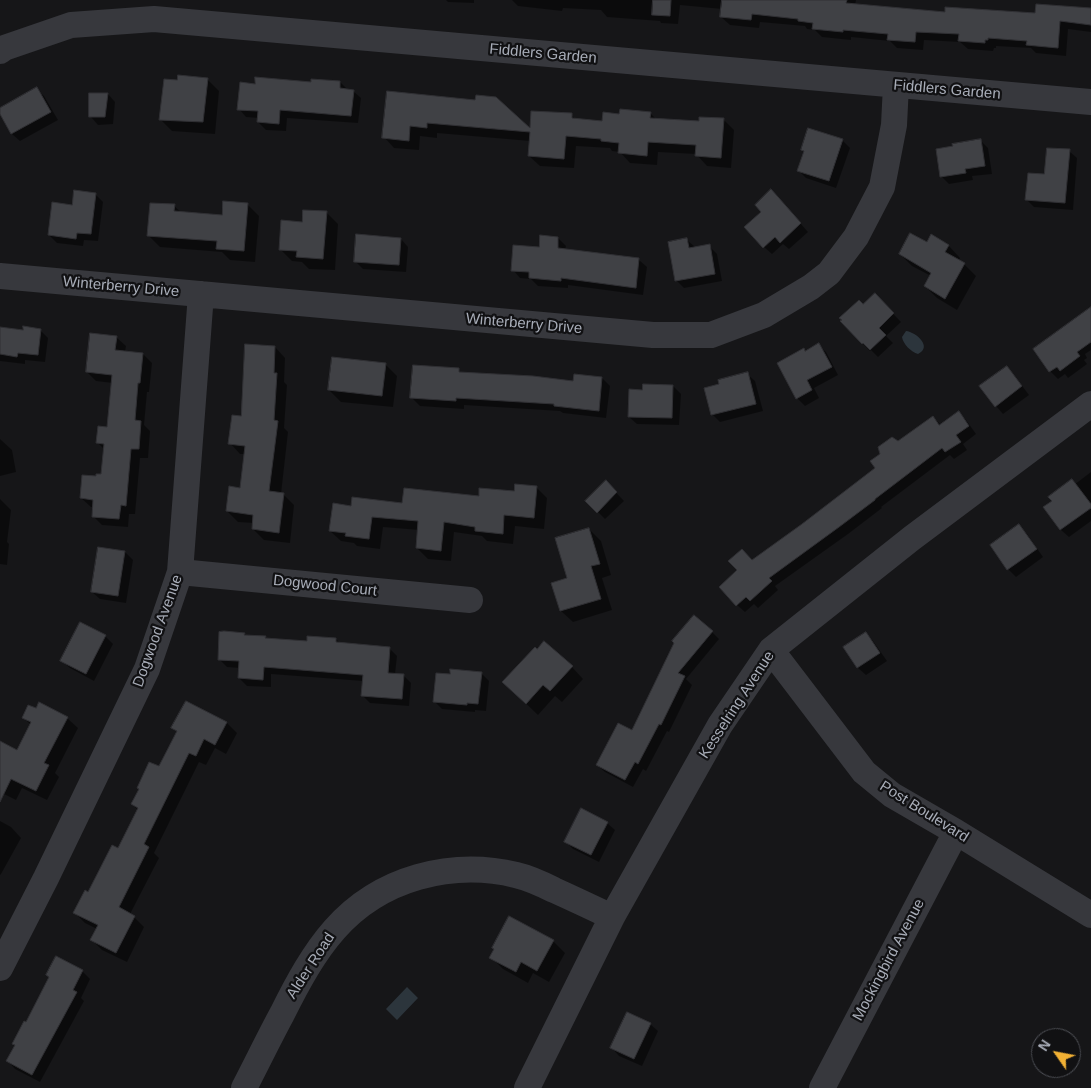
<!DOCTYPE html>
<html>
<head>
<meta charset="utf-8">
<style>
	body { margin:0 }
	#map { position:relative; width:1091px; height:1088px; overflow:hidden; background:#161618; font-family:Arial,sans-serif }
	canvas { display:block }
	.north { position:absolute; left:1031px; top:1028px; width:50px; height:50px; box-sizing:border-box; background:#111113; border:1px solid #4d4f55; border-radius:50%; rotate:303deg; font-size:14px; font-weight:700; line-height:20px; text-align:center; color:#a8adb8 }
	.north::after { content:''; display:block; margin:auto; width:18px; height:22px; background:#f2b134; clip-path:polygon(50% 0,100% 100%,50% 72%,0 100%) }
</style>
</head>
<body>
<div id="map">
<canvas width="1091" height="1088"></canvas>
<div class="north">N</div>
</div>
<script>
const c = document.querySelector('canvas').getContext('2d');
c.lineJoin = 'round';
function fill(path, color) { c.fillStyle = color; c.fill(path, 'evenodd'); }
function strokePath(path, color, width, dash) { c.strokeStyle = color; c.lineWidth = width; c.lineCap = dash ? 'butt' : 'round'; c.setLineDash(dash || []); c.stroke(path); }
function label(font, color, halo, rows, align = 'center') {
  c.font = font + ' Arial,sans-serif'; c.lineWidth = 4.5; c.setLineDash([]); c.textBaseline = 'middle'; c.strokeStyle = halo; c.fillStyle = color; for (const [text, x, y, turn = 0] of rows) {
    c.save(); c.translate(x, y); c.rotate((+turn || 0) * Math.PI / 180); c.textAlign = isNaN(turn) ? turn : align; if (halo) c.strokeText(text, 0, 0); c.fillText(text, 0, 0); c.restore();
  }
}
const water = new Path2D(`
	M906 331C916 332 933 347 918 354 911 352 903 344 902 337Z
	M407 987 418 998 397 1020 386 1009Z`);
const shadow = new Path2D(`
	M446 0H474V3L448 2Z
	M503 0H856L855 5 946 14H1036L1091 9V5V32L1068 29 1066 56 1036 53 1031 48 996 46V48H994L993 51 968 49 960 42 924 40 923 50 897 48 890 41 851 37V40L822 37 815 30 807 29 805 26 760 22 759 28 730 25 721 17 722 9 680 5 678 24 661 23 660 21 607 17 601 10 563 8 562 11 518 6 512 0Z
	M207 79 219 91 215 134 172 131 160 119 179 81Z
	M340 82 348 90 353 91 361 98 358 123 287 118 286 131 266 130 258 122 259 118 246 117 239 109 256 85Z
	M36 89 44 96 58 120 20 141 12 134 0 112V110Z
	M388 92 531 131 571 115 577 120 604 122 620 115 650 113 657 120 700 123 723 119 734 130 731 168 707 166 696 154 658 152 657 165 630 163 620 152 612 151 610 148 576 146 574 168 540 166 529 156 530 141 437 133V138L420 136 419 150 394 148 384 137Z
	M108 94 115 102 113 124 98 125 91 117Z
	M842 140 850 148 836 188 806 178 798 170 804 153 802 150Z
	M981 141 988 148 992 174 972 176 973 180 949 184 941 176Z
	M1069 151 1077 158 1073 210 1034 207 1027 200Z
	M95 194 103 202 98 241 84 240 83 246 57 243 49 235 73 206Z
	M779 199 808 232 789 249 783 244 772 254 764 247Z
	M247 204 259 216 255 262 230 260 222 252 160 247 148 235 174 206 182 213 223 217Z
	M326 212 338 224 335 270 309 269 302 262 292 261 280 249 303 223Z
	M931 236 949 246 960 258 959 261 964 264 976 276 957 310 937 298 925 286 931 276 912 266 900 254 927 244Z
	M558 238 566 246 565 250 639 260 647 267 643 295 568 285V288L538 286 531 279 520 278 513 270 540 248Z
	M401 239 408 247 406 272 363 269 355 261Z
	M687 240 695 247 709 246 717 254 722 281 684 288 676 280Z
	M875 295 901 322 886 336 893 343 878 357 871 350 870 351 842 321 863 306Z
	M1091 306V350L1085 354 1087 358 1084 360 1087 364 1068 378 1065 374 1058 379 1050 371 1035 350 1088 311 1087 309Z
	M0 328 24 331 40 330 48 338 45 362 25 360V364L0 361Z
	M116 337 126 346 125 352 143 354 152 363 149 392H147L144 425 150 431 148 458H140L135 514H129L128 527 102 525 93 516 94 507H91L81 498 97 477 103 475 105 450 98 443 109 428 113 383 96 381 87 372Z
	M818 345 826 352 838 375 814 388 819 398 805 406 797 398 806 352Z
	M275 347 285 358 284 382 287 385 284 428 288 432 281 494H283L294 505 290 543 264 540 253 529 254 523 238 522 227 511 241 489 245 454H240L230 443Z
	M385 364 397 376 393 407 341 402 329 390Z
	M1006 367 1014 375 1029 395 1003 414 996 406Z
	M458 370 462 373 574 382 575 376 602 378 610 386 606 418 563 413 560 411 464 405V409L420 406 412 398Z
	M747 374 755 381 763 411 720 422 712 414 721 385Z
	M673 386 681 394 679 425 637 424 629 417 644 391Z
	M959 413 966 420 976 434 963 444 967 450 954 459 950 455 881 507 882 508 848 534 775 586 778 590 758 608 754 604 745 612 737 605 752 561 877 468 899 442 933 417 941 425Z
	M0 439 12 450 16 472 0 476Z
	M1091 472V521L1069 537 1061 530 1045 507Z
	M606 482 624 501 605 519 587 501Z
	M536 487 547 498 544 529 515 526 513 544 487 541 482 536 454 532 451 561 428 559 417 548 419 530 383 527 380 549 357 546 354 543 341 541 330 531 352 507 403 505 480 497 515 493Z
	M0 499 11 510 7 542 9 544 7 565 0 564Z
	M1019 526 1027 534 1043 557 1016 577 1008 569 992 545Z
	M589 529 601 541 611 575 602 578 612 610 573 622 561 611 569 579Z
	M99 548 125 552 133 560 126 603 100 599 92 592Z
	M712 632 719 639 686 679 692 685 669 732 667 731 646 771 643 769 633 787 605 772 597 765 632 732 675 643Z
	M221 633 245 634 247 637 265 638 267 640 308 643 336 639 341 644 389 648 397 656 395 674 403 675 411 683 409 706 370 703 362 695 363 681 271 674V687L247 686 239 678 240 668 227 667 219 659ZM388 654H390L388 679H386Z
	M866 633 873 641 887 661 866 675 858 668 845 648Z
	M105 636 113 644 94 681 70 668 62 661Z
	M572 667 583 679 562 702 555 696 538 715 516 694Z
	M481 673 489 681 486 711 475 710V712L442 709 434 701Z
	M187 702 227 723 237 733 226 754 215 748 206 765 199 762 154 853 159 858 130 914 134 917 144 927 127 962 102 950 92 940 97 929 85 923 75 913 119 850 138 810 132 804 159 768 178 733 173 728Z
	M23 717 67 718 78 728 55 773 59 777 47 800 22 788 16 800 0 792V743L17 751 31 725Z
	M0 821 11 827 21 838 1 874 0 875Z
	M607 823 615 830 599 862 573 849 565 841Z
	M553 941 565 953 549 982 533 973 528 983 503 969 491 957Z
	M57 958 82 971 90 979 81 998 84 1001 40 1082 15 1069 8 1061 16 1046 14 1044 26 1024 50 978Z
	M650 1024 658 1031 642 1066 619 1056 612 1048Z`);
const building = new Path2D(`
	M653 0H671L670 16 652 15Z
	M722 0H847L846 3 945 12V7L1035 13 1036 4 1091 8V25L1060 21 1058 48 1026 45 1027 41 988 38V40H985V43L958 41 959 34 916 32 915 42 887 40 888 34 843 30V32L812 29 813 23 798 21V19L752 14 751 20 720 17Z
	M178 75 208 78 203 122 159 120 164 79 177 80Z
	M255 77 311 82V79L340 81V88L354 90 351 116 280 110 279 124 257 122 258 111 237 110 240 82 255 84Z
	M37 87 51 112 11 134 0 114V108Z
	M387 91 475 100 476 95 496 97 530 128 531 111 572 113V118L602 121 603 112 619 114 620 109 651 112 650 118 699 121V117L724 118 721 158 695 156 696 145 648 142 647 156 618 153 619 143 601 141V139L566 136 564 159 528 156 530 132 427 123V128L410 126 409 141 382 138Z
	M89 93H108L105 117H89Z
	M808 128 843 139 829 181 797 171 804 151 801 150Z
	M981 139 985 166 965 169 966 173 940 177 936 149 953 146 952 144Z
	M1047 148 1070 149 1065 203 1025 200 1028 173 1044 174Z
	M771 189 801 223 780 243 775 237 763 248 744 227 761 212 755 205Z
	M74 190 96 193 91 234 77 233 76 239 48 235 52 202 72 205Z
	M223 201 248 203 244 251 216 249 217 241 147 236 150 203 175 204 174 211 222 215Z
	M303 210 327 211 323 259 296 257 297 251 279 250 281 220 302 222Z
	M910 233 927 242 931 234 949 245 945 252 965 263 945 299 924 286 931 273 899 254Z
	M356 234 401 238 399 265 354 262Z
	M540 235 558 237V248L639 258 636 288 561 278V281L529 278V272L511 271 513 245 539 247Z
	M687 238 689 248 710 244 715 274 675 281 668 242Z
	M875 293 894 313 879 328 886 335 870 350 863 343 862 344 840 321 842 320 839 318 859 300 863 304Z
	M1091 307V342L1077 352 1080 356 1060 371 1057 367 1049 372 1033 349Z
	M23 326 41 329 38 355 18 353 17 357 0 354V327L23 330Z
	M90 333 117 336 115 350 143 353 140 383H138L135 420 141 421 139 449H131L126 506 121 505 119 519 92 517 93 500 80 498 82 475 96 476V474H101L104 444 96 443 98 426 107 427 112 375 86 372Z
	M819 343 832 367 807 380 812 390 796 399 777 363 804 348 805 351Z
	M245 344 275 346 274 373H277L274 420 278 421 269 491 284 493 279 533 252 529 253 515 226 511 229 486 240 488 245 446 228 444 232 415 241 416Z
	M332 357 386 363 382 396 328 390Z
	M413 365 459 368V372L533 376 573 381 574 374 602 377 599 411 554 406V404L456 398V401L410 398Z
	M1007 366 1022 386 995 407 979 386Z
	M748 372 756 404 711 415 704 388 719 384 718 380Z
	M643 384 673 385 672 418 628 417 629 389 642 390Z
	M959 411 969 426 956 435 961 442 945 452 942 448 875 499V500L839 527 769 578 772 581 750 601 746 597 736 606 719 587 737 570 728 561 742 549 752 560 802 524 875 468 870 461 880 454 878 447 892 437 898 441 933 416 939 425Z
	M1072 479 1091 504V508L1060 530 1043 507 1052 501 1048 497Z
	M606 480 617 492 597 513 585 501Z
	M515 484 537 486 534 518 504 515 503 534 475 531V527L444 522 441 551 416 548 418 521 372 517 369 539 345 536 346 533 329 531 333 503 351 506 352 497 402 503 404 488 479 496V488L514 491Z
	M1019 524 1037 549 1007 570 990 545Z
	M589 528 600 564 591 566 601 599 560 611 551 583 567 578 555 538Z
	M98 547 125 551 118 596 91 592Z
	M694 615 713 631 678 673 685 676 661 725 659 724 638 764 635 762 625 780 596 765 618 723 632 730 674 643 672 641Z
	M80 622 106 635 86 674 60 661Z
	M224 631 245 633 244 635 266 636 265 638 307 641V636L336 638V642L390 647 388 673 404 674 402 699 361 696 363 675 264 667 263 680 238 678 239 661 218 660 219 632Z
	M866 632 880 653 857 668 843 647Z
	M544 641 573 666 550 691 543 685 526 704 502 682 535 647 537 649Z
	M450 669 482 672 478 704 467 703V705L433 702 436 673 450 674Z
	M186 701 227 722 215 745 204 739 196 756 189 753 144 844 149 847 119 907 135 916 116 953 90 940 98 925 73 913 85 890 88 892 112 845 118 848 138 808 131 804 139 789 137 788 149 762 159 766 177 731 171 728Z
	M39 702 68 717 44 763 49 765 36 791 11 779 0 802V741L17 750 31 722 22 718 28 705 36 708Z
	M581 808 608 822 591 855 564 842Z
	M509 916 554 940 537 971 521 962 516 972 489 958 494 949 492 948Z
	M56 956 83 970 73 990 77 992 32 1075 6 1061 15 1045 12 1044 24 1021 26 1022 49 977 46 975Z
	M627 1012 651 1023 634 1059 610 1048Z`);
const minor = new Path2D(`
	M0 51 4 48 71 25 154 19 1091 102
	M0 276 653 335H711L764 315 811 287 829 273 856 237 882 187 894 125 896 85
	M180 572 470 600
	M771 650 864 772 892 795 956 832 1091 915
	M0 968 46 878 147 669 180 572 201 294
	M244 1088C257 1063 269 1038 282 1014 314 950 345 898 418 877 450 868 483 867 516 875 529 878 542 884 554 890 574 899 593 908 612 917
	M527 1088 612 917 720 725 771 650 912 538 1091 404
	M822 1088 956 832`);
const streetNames = [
	["Fiddlers Garden",543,54,5],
	["Fiddlers Garden",947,90,5],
	["Winterberry Drive",121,287,5],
	["Winterberry Drive",524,324,5],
	["Dogwood Court",325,586,6],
	["Dogwood Avenue",158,631,-70],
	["Kesselring Avenue",737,705,-57],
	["Post Boulevard",924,812,32],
	["Mockingbird Avenue",889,960,-62],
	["Alder Road",311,966,-57]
];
fill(water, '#2c353c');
fill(shadow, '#0007');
fill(building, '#404145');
strokePath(building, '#303034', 1);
strokePath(minor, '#37383d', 26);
label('15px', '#a8adb8', '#111113', streetNames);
</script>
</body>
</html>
